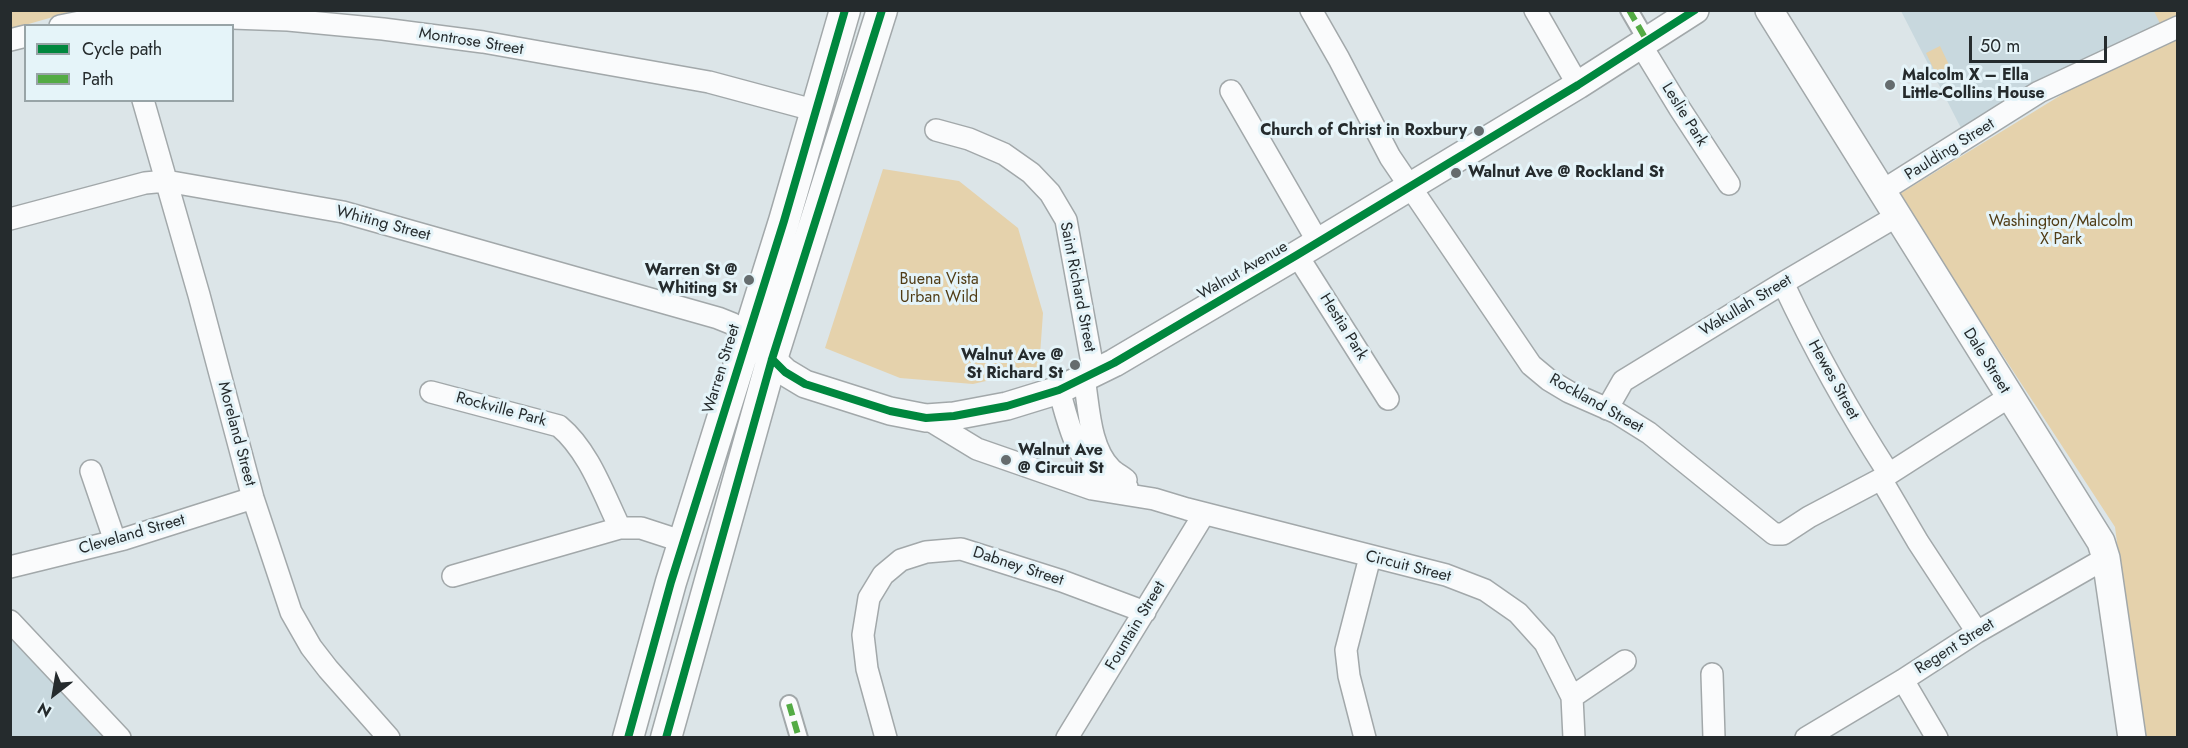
<!DOCTYPE html>
<html>
<head>
<meta charset="utf-8">
<style>
	body { margin:0 }
	#map { position:relative; width:2188px; height:748px; overflow:hidden; background:#dce5e8; font-family:Jost,sans-serif }
	canvas { display:block }
	.frame { position:absolute; inset:0; border:12px solid #252b2d; pointer-events:none }
	.legend { position:absolute; left:24px; top:24px; width:210px; height:78px; box-sizing:border-box; background:#e5f4f9; border:2px solid #98a4a7; margin:0; padding:8px 10px; list-style:none; font-size:18px; color:#252b2d }
	.legend li { display:flex; align-items:center; gap:12px; height:30px }
	.legend b { width:30px; border:2px solid #98a4a7 }
	.north { position:absolute; left:24px; top:664px; width:60px; height:60px; -webkit-text-stroke:4px #e5f4f9; paint-order:stroke; rotate:211deg; font-size:16px; font-weight:700; line-height:24px; text-align:center; color:#252b2d }
	.north::after { content:''; display:block; margin:auto; width:21px; height:27px; background:#252b2d; clip-path:polygon(50% 0,100% 100%,50% 72%,0 100%) }
	.scale { position:absolute; left:1969px; top:36px; width:138px; height:27px; box-sizing:border-box; border:3px solid #252b2d; border-top:0; padding-left:8px; font-size:18px; line-height:21px; white-space:nowrap; color:#252b2d; -webkit-text-stroke:4px #e5f4f9; paint-order:stroke }
</style>
</head>
<body>
<div id="map">
<canvas width="2188" height="748"></canvas>
<div class="frame"></div>
<ul class="legend">
<li><b style="height:8px;background:#00873e"></b>Cycle path</li>
<li><b style="height:8px;background:#53ab44"></b>Path</li>
</ul>
<div class="north">N</div>
<div class="scale">50 m</div>
</div>
<script>
const c = document.querySelector('canvas').getContext('2d');
c.lineJoin = 'round';
function fill(path, color) { c.fillStyle = color; c.fill(path, 'evenodd'); }
function strokePath(path, color, width, dash) { c.strokeStyle = color; c.lineWidth = width; c.lineCap = dash ? 'butt' : 'round'; c.setLineDash(dash || []); c.stroke(path); }
function label(font, color, halo, rows, align = 'center') {
  c.font = font + ' Jost,sans-serif'; c.lineWidth = 6; c.setLineDash([]); c.textBaseline = 'middle'; c.strokeStyle = halo; c.fillStyle = color; for (const [text, x, y, turn = 0] of rows) {
    c.save(); c.translate(x, y); c.rotate((+turn || 0) * Math.PI / 180); c.textAlign = isNaN(turn) ? turn : align; if (halo) c.strokeText(text, 0, 0); c.fillText(text, 0, 0); c.restore();
  }
}
const built = new Path2D(`
	M2177 10 2178 16 2081 60 2018 94 1961 128 1901 11Z
	M11 639 103 737H11Z`);
const green = new Path2D(`
	M11 10H74V11L11 29Z
	M2154 11H2177V737H2142L2115 527 1898 195 2164 32Z
	M1940 46 1950 67 1936 74 1926 53Z
	M883 169 959 181 1018 228 1043 313 1039 369 973 384 900 378 825 348Z`);
const pedestrian = new Path2D(`
	M1629 10 1647 41
	M789 704 799 738`);
const minor = new Path2D(`
	M1311 10 1339 59 1390 157 1531 365 1549 380 1569 392 1617 413 1649 433 1774 534H1783L1809 517 1881 479 2009 397
	M1535 10 1578 85
	M60 26 120 14 288 20 383 29 483 42 709 82 817 111
	M10 40 26 36
	M1641 45 1680 109 1729 184
	M1231 91 1318 242
	M143 100 199 295 253 498 291 612 311 647 328 669 389 738
	M936 130 969 139 1004 154 1031 173 1050 193 1066 220 1094 374
	M1882 191 2039 92 2178 27
	M10 219 145 183 166 181 343 212 718 318 733 324 747 335
	M1297 255 1388 399
	M1783 283C1814 349 1849 412 1889 474
	M1084 378C1089 406 1089 447 1111 469 1115 473 1121 476 1126 480
	M1059 390C1066 414 1075 456 1096 472 1105 479 1117 482 1127 487
	M431 392 559 426C589 451 603 493 620 528
	M1607 409 1623 381 1783 283 1897 216
	M926 418 977 449 1092 489 1154 499 1187 509 1446 575 1485 590 1518 613 1545 643 1572 697 1574 738
	M91 471 115 541
	M1881 479 1918 542 1977 632
	M10 567 124 539 253 498
	M453 576 620 528H641L684 542
	M10 621 120 738
	M1712 674 1714 738
	M1903 680 1937 738
	M1572 697 1625 661
	M886 738 867 669 863 635 869 598 883 575 901 560 926 552 961 549 1062 581 1145 612
	M1067 738 1204 514
	M1365 738 1349 676 1346 650 1370 557
	M1806 738 1903 680 1977 632 2106 558`);
const tertiary = new Path2D(`
	M1769 10 2101 542 2106 558 2132 738
	M758 346 785 372 805 384 890 411 926 418 954 416 1007 406 1059 390 1114 363 1297 255 1578 85 1695 10`);
const secondary = new Path2D(`
	M628 738 671 582 784 221 845 10
	M666 738 772 359 882 10`);
const quiet = new Path2D(`
	M1629 10 1647 41
	M789 704 799 738`);
const cycleway = new Path2D(`
	M772 359 785 372 805 384 890 411 926 418 954 416 1007 406 1059 390 1114 363 1297 255 1578 85 1695 10
	M628 738 671 582 784 221 845 10
	M666 738 772 359 882 10`);
const markers = [
	[1890,85,6,"#656c6e"],
	[1479,131,6,"#656c6e"],
	[1456,173,6,"#656c6e"],
	[749,280,6,"#656c6e"],
	[1075,365,6,"#656c6e"],
	[1006,460,6,"#656c6e"]
];
const streetNames = [
	["Montrose Street",471,42,9],
	["Leslie Park",1684,115,58],
	["Paulding Street",1950,150,-32],
	["Whiting Street",383,224,15],
	["Walnut Avenue",1243,271,-30],
	["Saint Richard Street",1077,287,79],
	["Wakullah Street",1746,306,-31],
	["Hestia Park",1343,327,58],
	["Dale Street",1986,361,58],
	["Warren Street",722,369,-73],
	["Hewes Street",1833,380,61],
	["Rockland Street",1596,404,29],
	["Rockville Park",501,410,15],
	["Moreland Street",236,434,75],
	["Cleveland Street",132,535,-16],
	["Dabney Street",1018,567,18],
	["Circuit Street",1408,567,14],
	["Fountain Street",1136,626,-59],
	["Regent Street",1955,647,-32]
];
const poiNames = [
	["Malcolm X – Ella",1902,76],
	["Little-Collins House",1902,94],
	["Church of Christ in Roxbury",1467,131,"right"],
	["Walnut Ave @ Rockland St",1468,173],
	["Warren St @",737,271,"right"],
	["Whiting St",737,289,"right"],
	["Walnut Ave @",1063,356,"right"],
	["St Richard St",1063,374,"right"],
	["Walnut Ave",1018,451],
	["@ Circuit St",1018,469]
];
const parkNames = [
	["Washington/Malcolm",2061,222],
	["X Park",2061,240],
	["Buena Vista",939,280],
	["Urban Wild",939,298]
];
fill(built, '#c8d8de');
fill(green, '#e5d2ac');
strokePath(pedestrian, '#a2a8aa', 20);
strokePath(minor, '#a2a8aa', 24);
strokePath(tertiary, '#a2a8aa', 30);
strokePath(secondary, '#a2a8aa', 33);
strokePath(pedestrian, '#fafbfc', 16);
strokePath(minor, '#fafbfc', 21);
strokePath(tertiary, '#fafbfc', 27);
strokePath(secondary, '#fafbfc', 30);
strokePath(quiet, '#53ab44', 6, [12, 6]);
strokePath(cycleway, '#00873e', 8);
for (const [x, y, r, color] of markers) { const dot = new Path2D(); dot.arc(x, y, r, 0, 2 * Math.PI); c.fillStyle = color; c.fill(dot); strokePath(dot, '#e5f4f9', 2); }
label('16px', '#252b2d', '#e5f4f9', streetNames);
label('bold 16px', '#252b2d', '#e5f4f9', poiNames, 'left');
label('16px', '#503c15', '#e5f4f9', parkNames);
</script>
</body>
</html>
